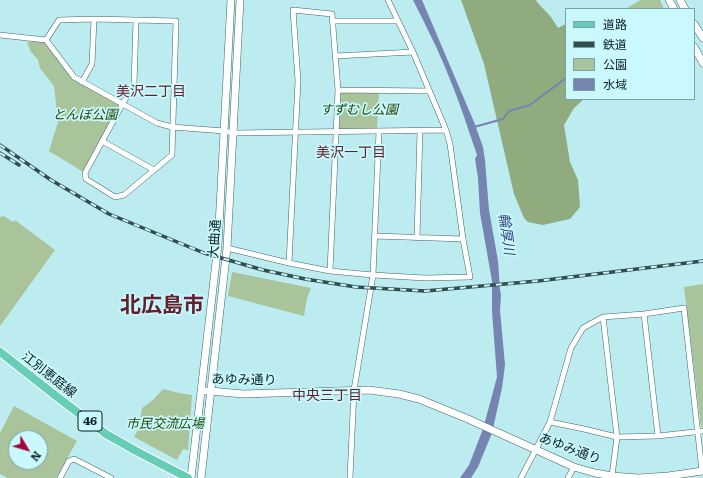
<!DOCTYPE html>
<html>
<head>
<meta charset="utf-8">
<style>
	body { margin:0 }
	#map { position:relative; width:703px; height:478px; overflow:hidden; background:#bcecf0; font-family:Literata,"Noto Sans JP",serif }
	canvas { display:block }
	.legend { position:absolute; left:565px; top:8px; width:130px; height:92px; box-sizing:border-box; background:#c9f9fd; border:1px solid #7da2a5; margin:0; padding:5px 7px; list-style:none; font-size:12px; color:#0c1f20 }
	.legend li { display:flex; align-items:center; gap:8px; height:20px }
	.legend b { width:20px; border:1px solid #7da2a5 }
	.north { position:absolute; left:8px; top:430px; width:40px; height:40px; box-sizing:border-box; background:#c9f9fd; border:1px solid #7da2a5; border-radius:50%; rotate:128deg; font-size:11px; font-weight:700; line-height:16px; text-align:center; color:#0c1f20 }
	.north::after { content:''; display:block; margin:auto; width:14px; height:18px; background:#a20439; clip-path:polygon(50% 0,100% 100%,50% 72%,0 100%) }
</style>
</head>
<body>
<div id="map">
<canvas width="703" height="478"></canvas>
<ul class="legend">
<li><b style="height:5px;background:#66ceb6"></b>道路</li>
<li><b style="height:5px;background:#334c4e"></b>鉄道</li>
<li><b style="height:11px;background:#a9c39a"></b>公園</li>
<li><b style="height:11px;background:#7684b1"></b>水域</li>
</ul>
<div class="north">N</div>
</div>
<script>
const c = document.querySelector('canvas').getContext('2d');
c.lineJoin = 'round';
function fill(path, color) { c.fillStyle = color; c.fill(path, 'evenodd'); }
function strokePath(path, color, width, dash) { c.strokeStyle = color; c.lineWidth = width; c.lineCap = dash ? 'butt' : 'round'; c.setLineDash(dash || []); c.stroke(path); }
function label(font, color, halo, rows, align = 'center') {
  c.font = font + ' Literata,"Noto Sans JP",serif'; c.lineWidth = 3.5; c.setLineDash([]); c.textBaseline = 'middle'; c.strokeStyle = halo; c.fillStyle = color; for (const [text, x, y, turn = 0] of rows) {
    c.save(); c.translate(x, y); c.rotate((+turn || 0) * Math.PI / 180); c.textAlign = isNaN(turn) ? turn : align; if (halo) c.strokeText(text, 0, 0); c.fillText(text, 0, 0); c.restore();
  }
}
const green = new Path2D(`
	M641 0H660L664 9H625Z
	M46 40 74 77 123 103 85 173 49 151 58 122 54 86 40 68 38 60 31 52 27 42Z
	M341 92H379L377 128 339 129Z
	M4 216 13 222 15 220 55 250 0 326V217Z
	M232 272 311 288 307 298 304 316 228 296Z
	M703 284V428L701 426 684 287Z
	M163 389 179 393 192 395 188 450 183 449 177 460 134 437 139 428 142 408 153 400Z
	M14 406 77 441 56 478H8L0 474V433ZM16 438H40V462H16Z`);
const forest = new Path2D(`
	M461 0H536L537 2 551 17 558 28 566 24V99H584L574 108 564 125 570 162 578 180 580 207 570 219 543 225 528 222 524 218 514 194 484 64Z`);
const water = new Path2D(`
	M413 0H422L474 122 483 147 485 160 489 210 498 261 500 290 501 295 500 310 505 365 502 388 492 433 478 467 471 478H460L469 465 483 429 497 377 492 311V281L480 213 478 178 475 159 477 155C468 129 460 103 449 77 439 51 426 26 413 0Z`);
const stream = new Path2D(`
	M474 127 503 119 509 111 530 105 566 78`);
const street = new Path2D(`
	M333 21H398
	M0 35 46 40 74 77 157 123 172 127 224 131 234 133 446 130
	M46 40 59 20 94 19 176 21 172 155 124 195 115 197 86 179 85 173 123 103 134 85 136 21
	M336 56 413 52
	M82 82 92 64 94 19
	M338 90 429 91
	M102 141 154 170
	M375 236 463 239
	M417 238 420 131
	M227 248 289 263 330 271 373 275 425 278 470 277 463 239 450 144 446 130 413 52 388 0
	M289 263 298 81 293 10 332 14 338 90 330 271
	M644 314 658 436
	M603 317 617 437 612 476
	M550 422 584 429 617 437 658 436 703 431
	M60 478 69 461 74 459 111 478
	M350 478 354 390 373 275 379 131
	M521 478 550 422 571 348 583 328 603 317 644 314 684 308 702 471
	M568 478 574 467`);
const secondary = new Path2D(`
	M669 0 674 9
	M680 0 685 9
	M694 24 703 38
	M694 47 703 63
	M202 391H210L243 394 369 390 399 394 419 399 468 419 574 467 595 473 612 476 638 478 668 476 703 471
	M191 478 218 245 231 0
	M201 478 227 248 240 0`);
const primary = new Path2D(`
	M0 352 56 396 106 434 136 451 188 478`);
const rail = new Path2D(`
	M0 145 51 180 109 214 204 253 263 270 305 279 356 287 425 291 538 281 703 261
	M0 153 19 165`);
const shields = [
	[90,421,24]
];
const shieldNames = [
	["46",90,421]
];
const parkNames = [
	["すずむし公園",359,110],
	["とんぼ公園",85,115],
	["市民交流広場",165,424]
];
const streetNames = [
	["大曲通",215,239,-86],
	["江別恵庭線",49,375,38],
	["あゆみ通り",244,380,1],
	["あゆみ通り",570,449,21]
];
const neighbourhoodNames = [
	["美沢二丁目",151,92],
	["美沢一丁目",351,153],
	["中央三丁目",327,396]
];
const waterNames = [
	["輪厚川",506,234,82]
];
const townNames = [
	["北広島市",162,306]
];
fill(green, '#a9c39a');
fill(forest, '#90ac7f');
fill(water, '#7684b1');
strokePath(stream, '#7684b1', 2);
strokePath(street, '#3b676b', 6);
strokePath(secondary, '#3b676b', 8);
strokePath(primary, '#fff', 10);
strokePath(street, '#fff', 5);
strokePath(secondary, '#fff', 7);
strokePath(primary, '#66ceb6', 8);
strokePath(rail, '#334c4e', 3.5);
strokePath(rail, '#c9f9fd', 2, [6]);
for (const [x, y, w] of shields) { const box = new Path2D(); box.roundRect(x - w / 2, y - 10, w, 20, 3); c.fillStyle = '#c9f9fd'; c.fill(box); strokePath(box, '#0c1f20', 1); }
label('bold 12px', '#0c1f20', null, shieldNames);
label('italic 13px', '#244602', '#c9f9fd', parkNames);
label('13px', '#0c1f20', '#c9f9fd', streetNames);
label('14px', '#66202d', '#c9f9fd', neighbourhoodNames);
label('italic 14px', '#364580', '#c9f9fd', waterNames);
label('bold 21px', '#66202d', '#c9f9fd', townNames);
</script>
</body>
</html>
